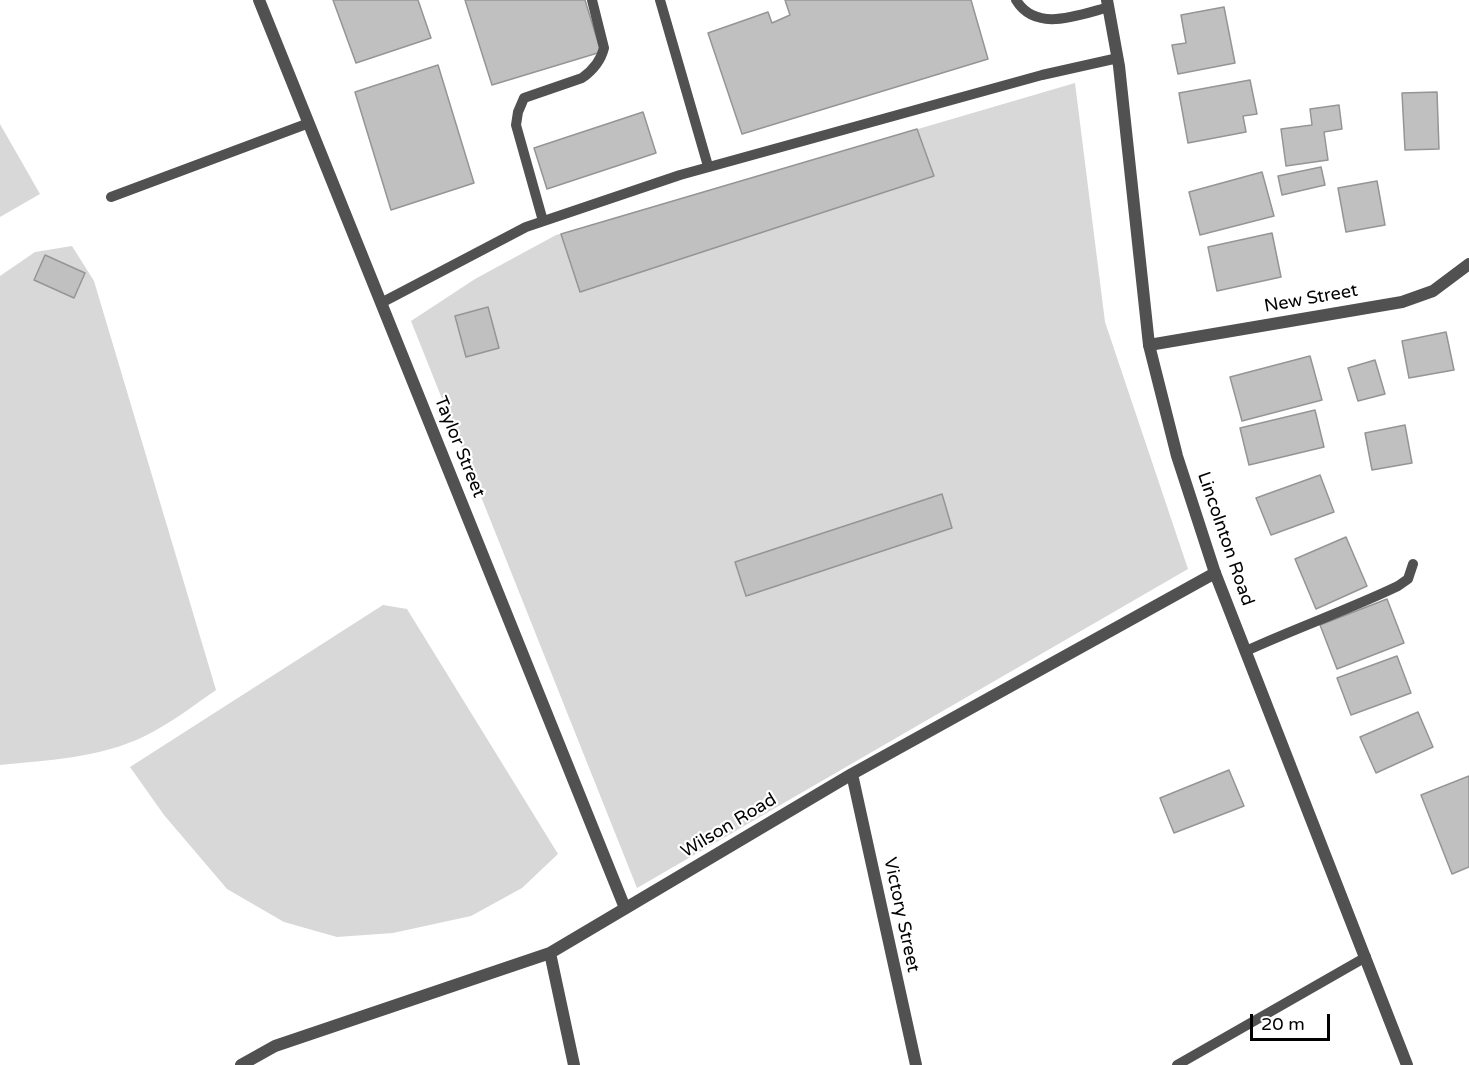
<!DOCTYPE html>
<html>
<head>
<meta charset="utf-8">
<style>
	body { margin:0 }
	#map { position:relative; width:1469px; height:1065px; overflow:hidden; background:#fff; font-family:"Varela Round",sans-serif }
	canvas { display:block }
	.scale { position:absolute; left:1250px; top:1014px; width:80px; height:27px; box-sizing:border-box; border:3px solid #000; border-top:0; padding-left:8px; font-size:18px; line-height:21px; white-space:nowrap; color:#000; -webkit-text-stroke:4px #fff; paint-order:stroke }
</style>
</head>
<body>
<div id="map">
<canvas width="1469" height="1065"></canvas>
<div class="scale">20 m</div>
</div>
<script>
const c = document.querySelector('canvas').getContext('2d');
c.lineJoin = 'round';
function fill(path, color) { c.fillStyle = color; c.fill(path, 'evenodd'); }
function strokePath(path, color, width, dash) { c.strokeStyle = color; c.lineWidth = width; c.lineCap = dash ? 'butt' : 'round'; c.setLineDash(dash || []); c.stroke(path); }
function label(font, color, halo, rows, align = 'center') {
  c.font = font + ' "Varela Round",sans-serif'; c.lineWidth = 4.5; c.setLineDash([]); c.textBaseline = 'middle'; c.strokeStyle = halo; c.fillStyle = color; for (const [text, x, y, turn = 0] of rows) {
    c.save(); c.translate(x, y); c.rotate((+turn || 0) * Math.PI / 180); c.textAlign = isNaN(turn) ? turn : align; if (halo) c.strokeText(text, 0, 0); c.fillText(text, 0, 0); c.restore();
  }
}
const green = new Path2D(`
	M1075 83 1105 322 1188 569 637 888 411 321 475 279 556 235Z
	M0 124 40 194 0 217Z
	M72 246 94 281 216 690C193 706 171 723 145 736 100 758 49 760 0 765V276L35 252Z
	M383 605 407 609 558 854 522 888 471 916 393 933 337 937 284 922 227 889 164 815 130 767Z`);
const building = new Path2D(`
	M333 0H418L431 38 356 63Z
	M465 0H585L601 52 492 85Z
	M785 0H971L988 59 742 134 708 33 768 12 772 23 790 15Z
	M1224 7 1235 63 1178 74 1172 45 1186 43 1181 15Z
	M438 65 474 183 391 210 355 92Z
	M1250 80 1257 114 1243 116 1246 132 1188 143 1179 93Z
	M1437 92 1439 149 1405 150 1402 93Z
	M1339 105 1342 129 1324 132 1328 160 1286 166 1281 129 1312 125 1310 109Z
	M643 112 656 153 547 189 534 148Z
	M917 129 934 176 580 292 561 234Z
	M1321 167 1325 185 1282 195 1278 176Z
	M1262 172 1274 216 1200 235 1189 192Z
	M1377 181 1385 225 1346 232 1338 188Z
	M1272 233 1281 277 1217 291 1208 247Z
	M45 255 85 273 74 298 34 280Z
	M488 307 499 348 466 357 455 316Z
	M1446 332 1454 370 1409 378 1402 341Z
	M1310 356 1322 400 1242 421 1230 377Z
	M1375 360 1385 394 1358 401 1348 368Z
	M1315 410 1324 447 1249 465 1240 428Z
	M1405 425 1412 463 1372 470 1365 433Z
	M1320 475 1334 512 1271 535 1256 498Z
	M942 494 952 528 746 596 735 562Z
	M1346 537 1367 586 1316 609 1295 559Z
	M1387 599 1404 643 1337 669 1320 625Z
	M1397 656 1411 693 1351 715 1337 678Z
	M1418 712 1433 747 1376 773 1360 737Z
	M1229 770 1244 806 1174 833 1160 798Z
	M1469 776V867L1452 874 1421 795Z`);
const service = new Path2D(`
	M660 0 708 166
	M1016 0C1036 33 1078 15 1109 7
	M111 197 309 123
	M543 221 516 125 518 112 524 98 582 78C592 71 601 60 604 48L592 0
	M381 303 526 227 680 175 1042 75 1118 58
	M1246 651C1296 628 1348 610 1398 586L1408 579 1413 564
	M1177 1065 1366 957`);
const minor = new Path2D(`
	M259 0 625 908
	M1149 345 1402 302 1433 291 1469 264
	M852 774 916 1065
	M550 953 574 1065
	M241 1065 275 1046 550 953 852 774 1215 573`);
const tertiary = new Path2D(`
	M1107 0 1119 66 1149 345 1177 456 1215 573 1407 1065`);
const streetNames = [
	["New Street",1311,299,-10],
	["Taylor Street",459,447,68],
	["Lincolnton Road",1225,539,71],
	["Wilson Road",729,826,-31],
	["Victory Street",901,915,78]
];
fill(green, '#d8d8d8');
fill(building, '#c0c0c0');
strokePath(building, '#959595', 1.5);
strokePath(service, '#515151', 10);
strokePath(minor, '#515151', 12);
strokePath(tertiary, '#515151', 12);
label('18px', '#000', '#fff', streetNames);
</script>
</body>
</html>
